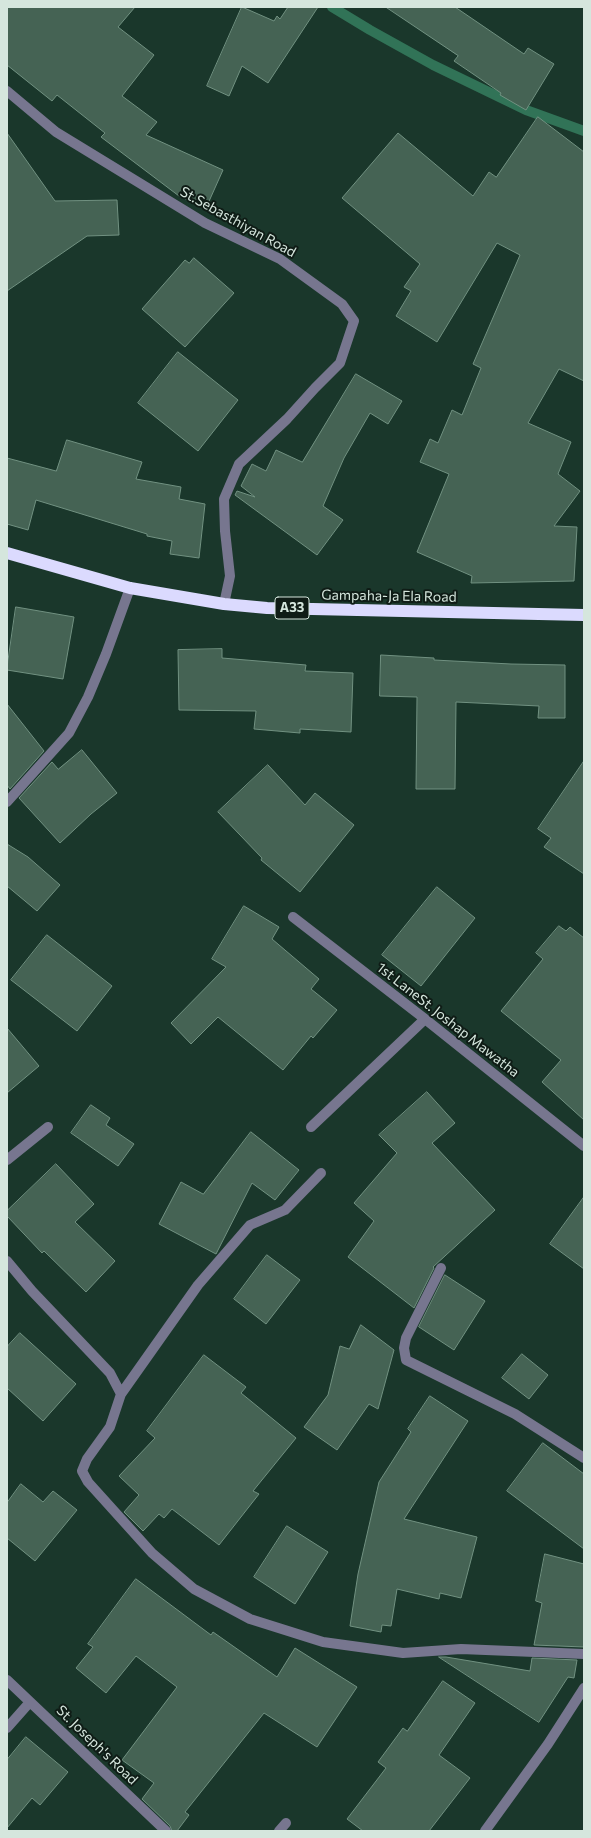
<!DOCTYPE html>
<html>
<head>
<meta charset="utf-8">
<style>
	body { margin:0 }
	#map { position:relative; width:591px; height:1838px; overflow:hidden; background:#1a372b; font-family:Commissioner,sans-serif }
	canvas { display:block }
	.frame { position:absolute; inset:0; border:8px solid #d5e6dd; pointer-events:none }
</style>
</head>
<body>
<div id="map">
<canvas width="591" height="1838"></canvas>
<div class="frame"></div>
</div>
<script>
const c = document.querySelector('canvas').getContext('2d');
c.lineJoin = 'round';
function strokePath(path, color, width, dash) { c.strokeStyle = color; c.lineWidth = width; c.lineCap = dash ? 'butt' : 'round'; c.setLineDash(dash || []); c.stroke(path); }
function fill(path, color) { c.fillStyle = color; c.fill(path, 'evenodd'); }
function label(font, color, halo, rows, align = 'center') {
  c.font = font + ' Commissioner,sans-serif'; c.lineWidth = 4; c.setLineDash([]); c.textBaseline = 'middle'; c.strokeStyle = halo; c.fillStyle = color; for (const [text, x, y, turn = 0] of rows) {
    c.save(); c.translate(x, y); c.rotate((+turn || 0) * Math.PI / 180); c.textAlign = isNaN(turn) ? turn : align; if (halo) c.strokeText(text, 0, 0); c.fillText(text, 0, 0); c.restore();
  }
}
const stream = new Path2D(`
	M332 7 370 30 433 65 526 110 584 131`);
const building = new Path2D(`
	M7 7H135L118 27 154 55 122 96 157 122 146 135 223 170 206 208 179 196 101 137 105 133 57 95 52 101 7 65Z
	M242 7 274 21 277 16 280 19 288 7H318L268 83 242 66 229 96 207 86Z
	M386 7H455L524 54 528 48 554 64 526 110 500 95 501 93 454 61 458 56Z
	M538 117 584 152V381L559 369 528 423 571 442 558 474 580 491 554 526 577 527 574 581 471 583 472 576 417 552 449 474 420 462 430 439 438 443 452 410 462 415 481 368 473 364 520 255 497 243 437 342 396 316 411 291 404 287 420 264 342 198 398 133 473 196 489 172 496 177Z
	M7 133 55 201 117 200 119 235 87 236 7 291Z
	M194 258 234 293 185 347 142 309 185 260 189 263Z
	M178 352 238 400 198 451 138 403Z
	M356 374 402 401 388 424 370 413 344 458 323 506 343 520 317 555 235 495 237 491 255 497 241 486 252 464 266 471 276 450 302 462Z
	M67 440 142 462 136 479 181 487 179 499 205 504 199 558 170 554 172 541 147 536V534L36 500 28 530 7 524V458L56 471Z
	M16 607 74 617 63 679 7 670Z
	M222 649V658L306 665 305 671 353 673 351 732 300 729V733L254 729 256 711 179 710 178 650Z
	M381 655 434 658V660L511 664 565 665V718H538L539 706 456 702 455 789H416L417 697 380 696Z
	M7 704 44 751 10 789 7 785Z
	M82 750 117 793 91 814 60 843 19 798 52 762 58 769Z
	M584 761V874L544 847 551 838 538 829Z
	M268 765 305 805 315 793 354 825 300 892 261 860 262 858 218 812Z
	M7 844 28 857 60 885 37 911 7 886Z
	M437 887 475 918 421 986 382 955Z
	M244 906 279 927 272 939 319 979 311 989 337 1010 313 1038 311 1036 283 1070 218 1017 191 1044 171 1023 226 967 212 959Z
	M559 926 566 931 570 927 584 938V1120L542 1082 561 1060 501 1011 543 959 536 953Z
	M47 935 112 986 77 1031 11 980Z
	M7 1028 39 1066 7 1093Z
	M427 1092 455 1123 432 1143 495 1210 433 1267 434 1268 414 1308 348 1257 374 1221 354 1203 397 1153 379 1135Z
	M91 1105 110 1118 106 1125 134 1144 118 1166 71 1133Z
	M251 1132 299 1170 275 1200 252 1183 216 1254 159 1224 181 1182 203 1194Z
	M56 1164 94 1204 75 1222 115 1261 86 1292 44 1251 42 1253 7 1216V1211Z
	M584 1197V1269L550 1244Z
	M267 1255 300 1280 266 1324 234 1299Z
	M445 1275 485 1301 454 1350 419 1327Z
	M361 1325 394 1350 378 1409 369 1404 337 1450 304 1427 328 1395 340 1346 349 1349Z
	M20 1333 76 1384 43 1421 7 1388V1347Z
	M522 1354 548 1375 529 1399 502 1378Z
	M204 1355 246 1387 241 1393 296 1438 253 1491 259 1494 219 1545 172 1509 164 1518 159 1514 143 1531 124 1512 139 1495 119 1476 155 1438 147 1431Z
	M430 1396 468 1421 404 1519 477 1537 461 1598 440 1593 439 1599 397 1589 391 1626 382 1625 381 1632 350 1626 358 1574 379 1482 411 1432 408 1429Z
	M543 1443 584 1474V1549L507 1491Z
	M21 1484 43 1502 53 1491 77 1510 35 1561 7 1538V1503Z
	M287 1526 328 1552 295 1604 254 1577Z
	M545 1554 584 1564V1647L534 1645 542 1603 536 1601Z
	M136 1579 211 1635 213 1632 277 1677 295 1648 357 1687 317 1747 264 1713 185 1812 189 1815 177 1831H172L170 1826 142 1799 154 1783 122 1760 177 1687 136 1656 106 1693 76 1668 93 1647 88 1644Z
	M439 1657H446L530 1671 532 1658 577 1660 574 1678 568 1677 539 1722Z
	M443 1681 475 1703 439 1755 470 1778 429 1831H363L347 1819 386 1768 378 1762 403 1728 407 1731Z
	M26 1737 68 1772 40 1805 32 1798 7 1828V1760Z`);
const minor = new Path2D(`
	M7 91 56 132 205 223 280 259 342 304 354 321 340 363 315 388 287 419 239 464 224 499 225 531 230 576 224 604
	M7 802 69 733 88 697 106 654 130 588
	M293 917 425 1019 584 1146
	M311 1127 425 1019
	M7 1160 48 1127
	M7 1261 32 1291 110 1373 121 1394 110 1427 87 1459 82 1471 88 1482 152 1553 194 1589 250 1619 323 1642 403 1653 461 1649 584 1654
	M441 1268 406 1338 404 1348 406 1360 515 1414 584 1458
	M121 1394 198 1285 250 1225 285 1210 321 1173
	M7 1680 166 1831
	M7 1728 30 1702
	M279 1831 286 1823
	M485 1831 548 1744 584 1688`);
const highway = new Path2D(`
	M7 553 130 588 224 604 267 608 584 615`);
const shields = [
	[292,608,34]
];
const shieldNames = [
	["A33",292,608]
];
const streetNames = [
	["St.Sebasthiyan Road",238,222,29],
	["Gampaha-Ja Ela Road",389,596,1],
	["1st LaneSt. Joshap Mawatha",448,1020,38],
	["St. Joseph's Road",97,1745,44]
];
strokePath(stream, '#317357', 10);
fill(building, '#456354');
strokePath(building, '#719181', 1);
strokePath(minor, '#77768f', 10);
strokePath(highway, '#dbdafe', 12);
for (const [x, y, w] of shields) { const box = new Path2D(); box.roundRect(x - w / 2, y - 11, w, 22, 3); c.fillStyle = '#0f1c16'; c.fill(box); strokePath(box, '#d5e6dd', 1); }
label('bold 13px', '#d5e6dd', null, shieldNames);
label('14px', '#d5e6dd', '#0f1c16', streetNames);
</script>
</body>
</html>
